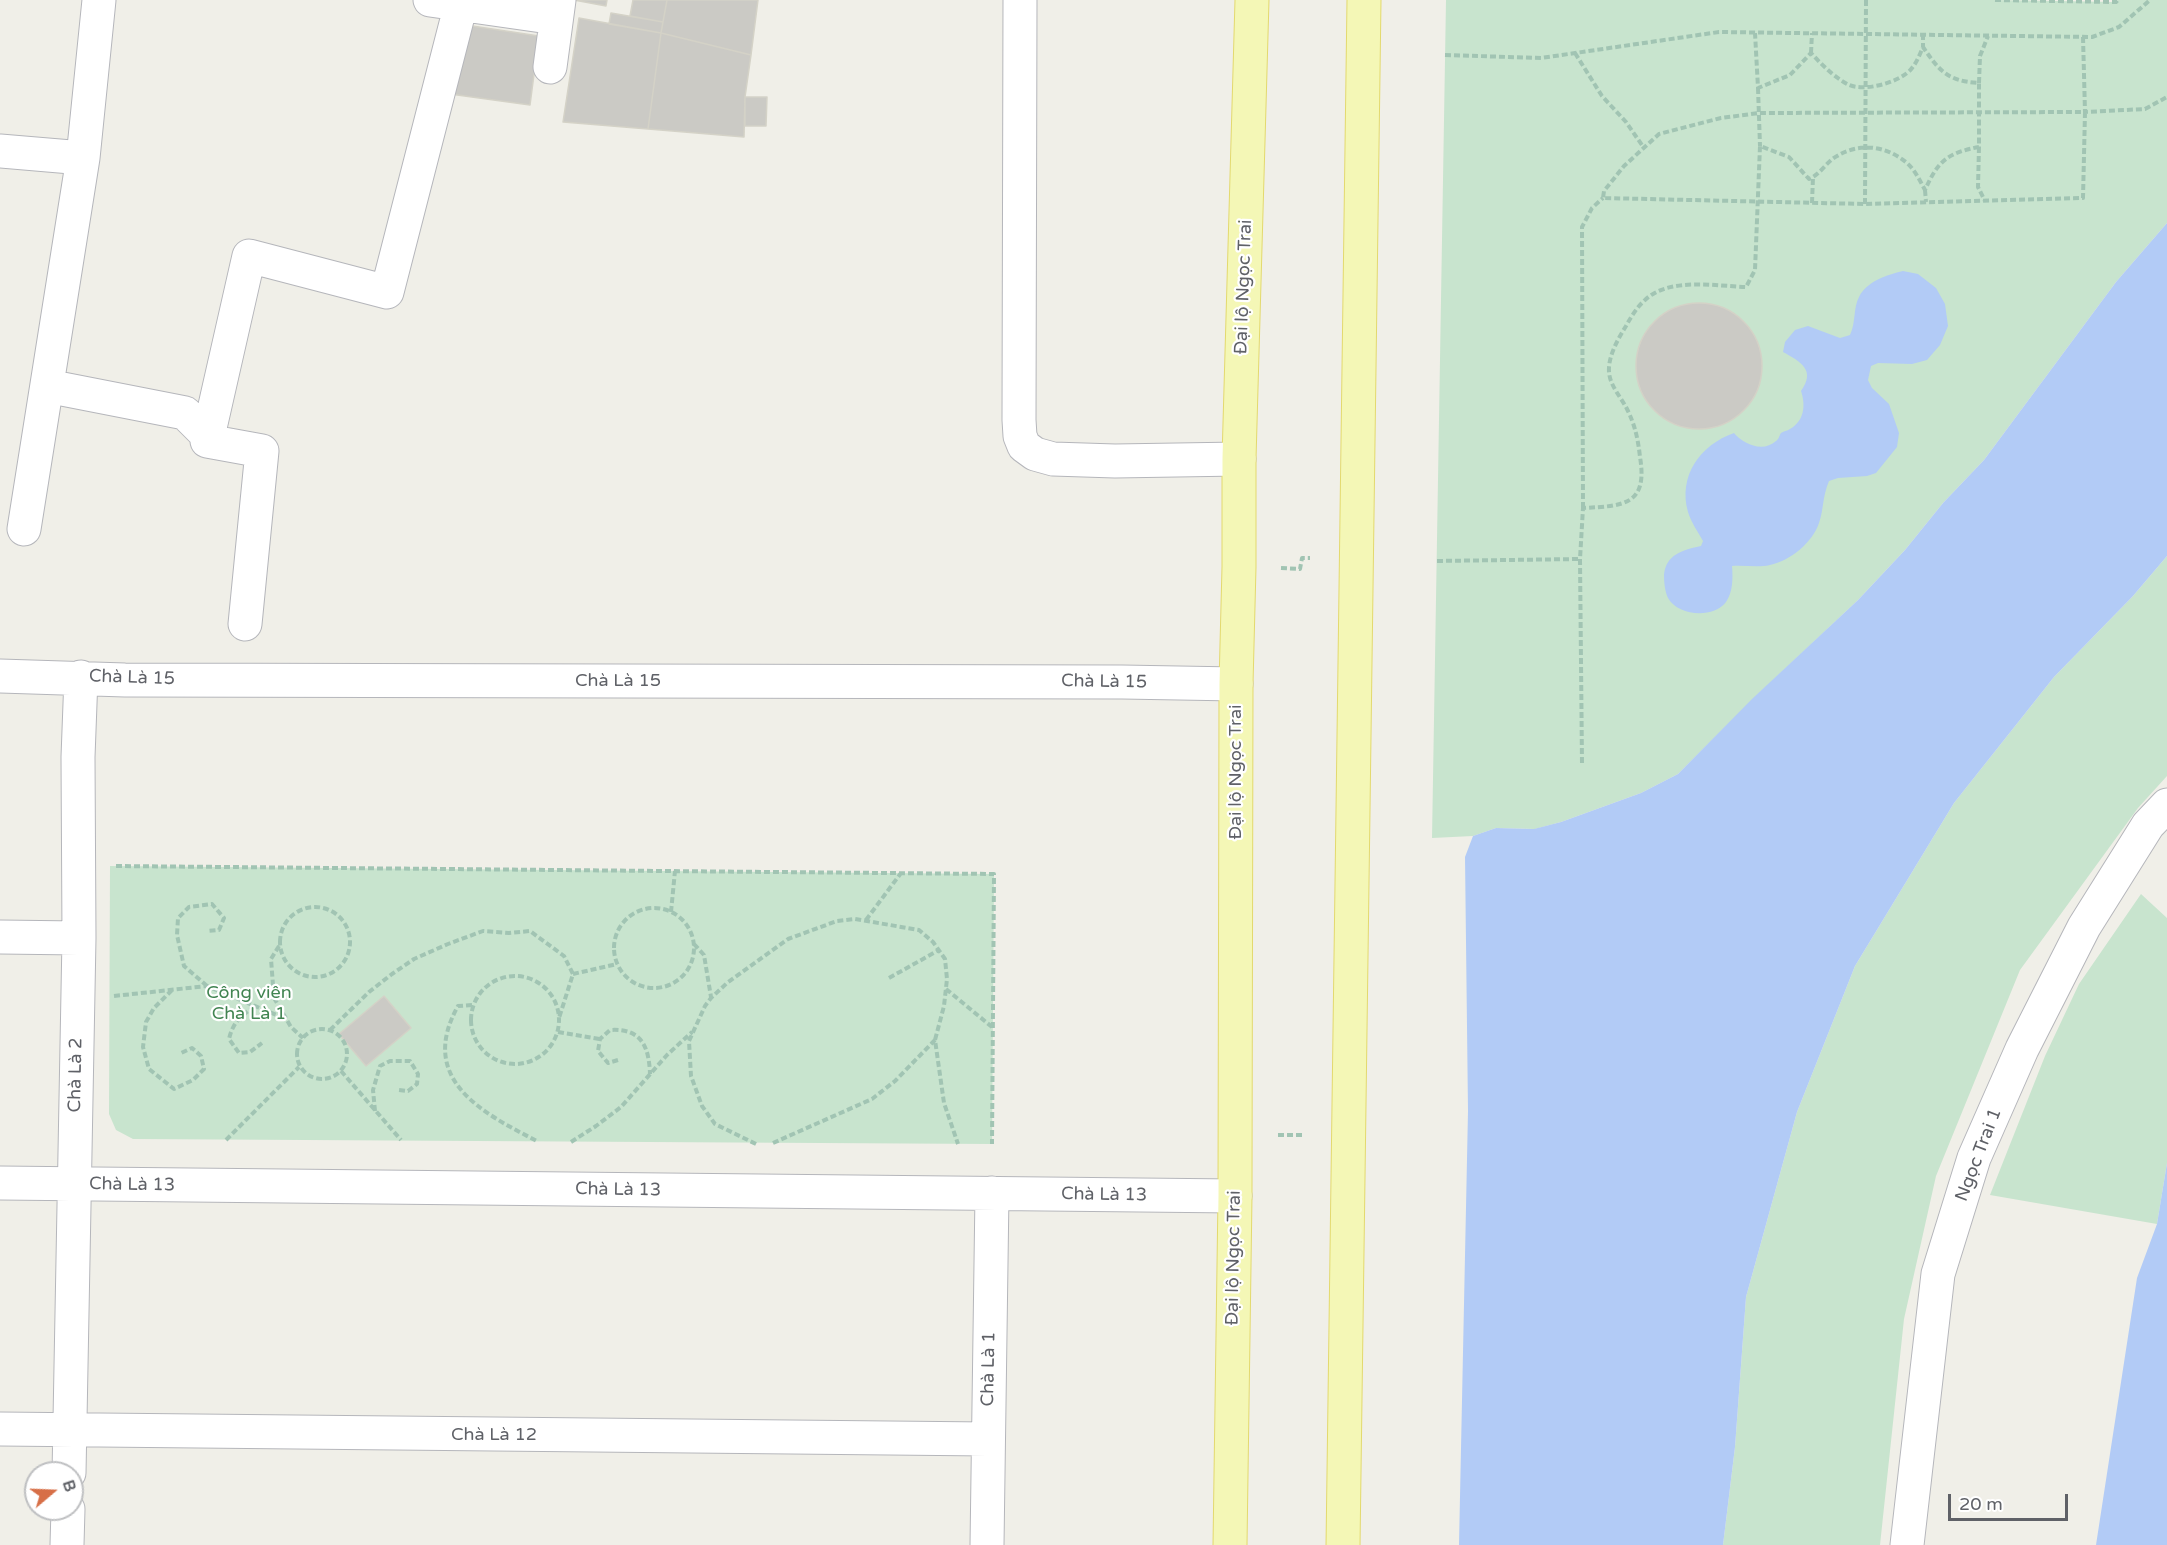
<!DOCTYPE html>
<html>
<head>
<meta charset="utf-8">
<style>
	body { margin:0 }
	#map { position:relative; width:2167px; height:1545px; overflow:hidden; background:#f0efe8; font-family:"Varela Round",sans-serif }
	canvas { display:block }
	.north { position:absolute; left:24px; top:1461px; width:60px; height:60px; box-sizing:border-box; background:#fff; border:2px solid #bfc0c2; border-radius:50%; rotate:71deg; font-size:16px; font-weight:700; line-height:24px; text-align:center; color:#5f6167 }
	.north::after { content:''; display:block; margin:auto; width:21px; height:27px; background:#d76f47; clip-path:polygon(50% 0,100% 100%,50% 72%,0 100%) }
	.scale { position:absolute; left:1948px; top:1494px; width:120px; height:27px; box-sizing:border-box; border:3px solid #5f6167; border-top:0; padding-left:8px; font-size:18px; line-height:21px; white-space:nowrap; color:#5f6167; -webkit-text-stroke:4px #fff; paint-order:stroke }
</style>
</head>
<body>
<div id="map">
<canvas width="2167" height="1545"></canvas>
<div class="north">B</div>
<div class="scale">20 m</div>
</div>
<script>
const c = document.querySelector('canvas').getContext('2d');
c.lineJoin = 'round';
function fill(path, color) { c.fillStyle = color; c.fill(path, 'evenodd'); }
function strokePath(path, color, width, dash) { c.strokeStyle = color; c.lineWidth = width; c.lineCap = dash ? 'butt' : 'round'; c.setLineDash(dash || []); c.stroke(path); }
function label(font, color, halo, rows, align = 'center') {
  c.font = font + ' "Varela Round",sans-serif'; c.lineWidth = 4.5; c.setLineDash([]); c.textBaseline = 'middle'; c.strokeStyle = halo; c.fillStyle = color; for (const [text, x, y, turn = 0] of rows) {
    c.save(); c.translate(x, y); c.rotate((+turn || 0) * Math.PI / 180); c.textAlign = isNaN(turn) ? turn : align; if (halo) c.strokeText(text, 0, 0); c.fillText(text, 0, 0); c.restore();
  }
}
const green = new Path2D(`
	M1446 0H1995L2116 2 2118 0H2167V223L2116 282 1984 460 1943 503 1905 550 1858 600 1753 699 1678 774 1641 793 1561 822 1535 829 1496 828 1473 836 1432 838Z
	M2167 556V776L2138 808 2020 970 1936 1176 1904 1319 1880 1545H1723L1735 1447 1746 1297 1797 1112 1855 966 1954 803 2054 677 2133 596Z
	M110 866 994 874 992 1144 133 1139 116 1130 109 1114Z
	M2141 894 2167 918V1163L2157 1224 1990 1195 2045 1056 2079 984Z`);
const water = new Path2D(`
	M2167 223V556L2133 596 2054 677 1954 803 1855 966 1797 1112 1746 1297 1735 1447 1723 1545H1459L1468 1111 1465 857 1473 836 1496 828 1534 829 1561 822 1641 793 1678 774 1752 699 1858 600 1905 550 1943 503 1984 460 2116 282Z
	M1903 271 1918 274 1936 288 1945 304 1948 326 1940 345 1927 360 1912 364 1878 363 1871 366 1868 380 1872 388 1889 404 1899 433 1897 447 1876 473 1867 476 1838 478 1829 481C1822 498 1824 508 1819 523 1813 542 1790 561 1770 565 1758 568 1745 565 1732 566 1733 578 1733 592 1726 602 1713 619 1678 616 1668 598 1665 592 1664 582 1664 575 1666 554 1683 550 1701 546L1703 541C1698 532 1691 522 1688 512 1678 476 1700 445 1734 433 1743 444 1763 453 1776 441 1779 439 1779 436 1781 433 1784 431 1787 431 1790 429 1804 421 1806 406 1801 391 1816 370 1801 362 1783 352L1785 342 1795 330 1808 326 1840 338 1850 335C1856 323 1853 308 1859 297 1867 281 1887 275 1903 271Z
	M2167 1163V1545H2096L2137 1278 2157 1224Z`);
const building = new Path2D(`
	M574 0H607L606 6Z
	M633 0H667L663 22 630 16Z
	M667 0H758L751 55 661 33Z
	M611 13 663 22 661 33 609 24Z
	M579 18 661 33 648 129 563 122Z
	M459 24 539 36 530 105 450 94Z
	M661 33 751 55 745 97 744 137 648 129Z
	M745 97H767L766 126H745Z
	M1636 366a63 63 0 1 1 126 0a63 63 0 1 1-126 0Z
	M384 996 411 1028 366 1066 339 1034Z`);
const path = new Path2D(`
	M1995 0 2116 2 2118 0
	M1923 34V47
	M2083 37 2085 112 2145 109 2167 97
	M1575 53 1602 96 1626 122 1644 148
	M1811 53 1812 33
	M1445 55 1541 58 1719 32 2092 37 2119 27 2150 0
	M1979 83 1980 56 1988 36
	M1758 88 1760 146
	M2085 112 2083 198 1865 204 1603 198 1604 191 1624 166 1659 134 1721 118 1759 113Z
	M1979 147 1978 187 1985 201
	M1925 190 1926 202
	M1812 203 1813 177
	M1865 204 1866 0
	M1583 508 1582 227 1592 208 1603 198
	M1437 561 1580 559
	M1281 568 1300 569 1302 558H1310
	M1582 763 1580 559 1583 508C1624 506 1648 505 1640 457 1638 439 1635 425 1627 409 1621 397 1610 386 1609 372 1608 356 1618 339 1626 326 1631 317 1637 307 1645 300 1669 277 1716 286 1746 287L1755 270 1760 146 1789 157 1809 179C1821 174 1826 162 1837 156 1860 142 1887 146 1907 163 1915 170 1920 181 1925 190 1938 161 1947 153 1979 147V83C1948 81 1940 72 1923 47 1920 54 1917 62 1912 68 1902 82 1863 93 1847 84 1833 76 1822 65 1811 53L1790 75 1758 88 1755 33
	M116 866 994 874 992 1144
	M280 942a35 35 0 1 1 70 0a35 35 0 1 1-70 0Z
	M614 948a40 40 0 1 1 80 0a40 40 0 1 1-80 0Z
	M671 912 675 871
	M866 920 901 873
	M694 944 704 955 711 997
	M279 946 271 959 274 998 291 1027 303 1038
	M573 974 617 964
	M471 1020a44 44 0 1 1 88 0a44 44 0 1 1-88 0Z
	M889 978 939 950
	M207 986 184 966 177 935 178 918 189 907 212 904 224 918 219 930 208 931
	M946 989 992 1027
	M172 990 154 1008 146 1022 143 1047 149 1069 174 1089 193 1080 204 1069 201 1056 192 1048 179 1054
	M114 996 207 986 286 1019
	M472 1005 458 1006C417 1079 482 1113 537 1141
	M255 1006C241 1016 233 1022 229 1039L239 1053 250 1052 262 1043
	M297 1054a25 25 0 1 1 50 0a25 25 0 1 1-50 0Z
	M330 1030 369 992 392 974 414 959 448 944 483 931 509 933 530 931 564 956 573 974 559 1018
	M558 1032 600 1039
	M618 1060 608 1063 598 1051 600 1039 610 1030C641 1028 649 1046 650 1074
	M341 1071 401 1140
	M375 1111 373 1090 380 1066 390 1061H410L418 1074 417 1084 408 1091 399 1090
	M1278 1135H1302
	M226 1140 299 1067
	M571 1142 596 1126 621 1107 667 1055 692 1032
	M773 1143 872 1099 895 1081 935 1040 944 1103 958 1144
	M756 1144 715 1124 702 1106 691 1076 689 1041 705 1006 711 998 727 983 788 939 837 921 855 919 919 930 933 942 945 959 947 979 944 1006 935 1040`);
const minor = new Path2D(`
	M430 0 556 18
	M1020 0 1019 420 1020 436 1024 446 1035 454 1053 459 1115 461 1239 459
	M550 67 559 0
	M0 151 83 158
	M47 386 185 413 208 436
	M24 529 83 158 99 0
	M245 624 262 451 207 441 249 256 387 292 461 4
	M0 676 125 680 1122 682 1236 684
	M0 937 79 938
	M0 1183 1235 1196
	M0 1429 988 1439
	M69 1473 79 938 78 757 81 677
	M67 1545 68 1509
	M987 1545 992 1193
	M1907 1545 1938 1274 1974 1158 2022 1049 2084 927 2148 825 2167 805`);
const major = new Path2D(`
	M1230 1545 1235 1196 1236 684 1239 567V459L1252 0
	M1343 1545 1364 0`);
const streetNames = [
	["Đại lộ Ngọc Trai",1244,287,-88],
	["Chà Là 15",132,678,2],
	["Chà Là 15",618,681],
	["Chà Là 15",1104,682,1],
	["Đại lộ Ngọc Trai",1236,772,-90],
	["Chà Là 2",76,1075,-89],
	["Ngọc Trai 1",1979,1155,-69],
	["Chà Là 13",132,1185,1],
	["Chà Là 13",618,1190,1],
	["Chà Là 13",1104,1195,1],
	["Đại lộ Ngọc Trai",1234,1258,-89],
	["Chà Là 1",989,1369,-89],
	["Chà Là 12",494,1435]
];
const parkNames = [
	["Công viên",249,993],
	["Chà Là 1",249,1014]
];
fill(green, '#c8e4ce');
fill(water, '#b2cbf6');
fill(building, '#cbcac5');
strokePath(building, '#d4d2c7', 1.5);
strokePath(minor, '#b5b6bb', 35);
strokePath(major, '#e3d96e', 35);
strokePath(path, '#a1c4b3', 4, [6, 3]);
strokePath(minor, '#fff', 33);
strokePath(major, '#f4f7b6', 33);
label('18px', '#5f6167', '#fff', streetNames);
label('18px', '#418451', '#fff', parkNames);
</script>
</body>
</html>
